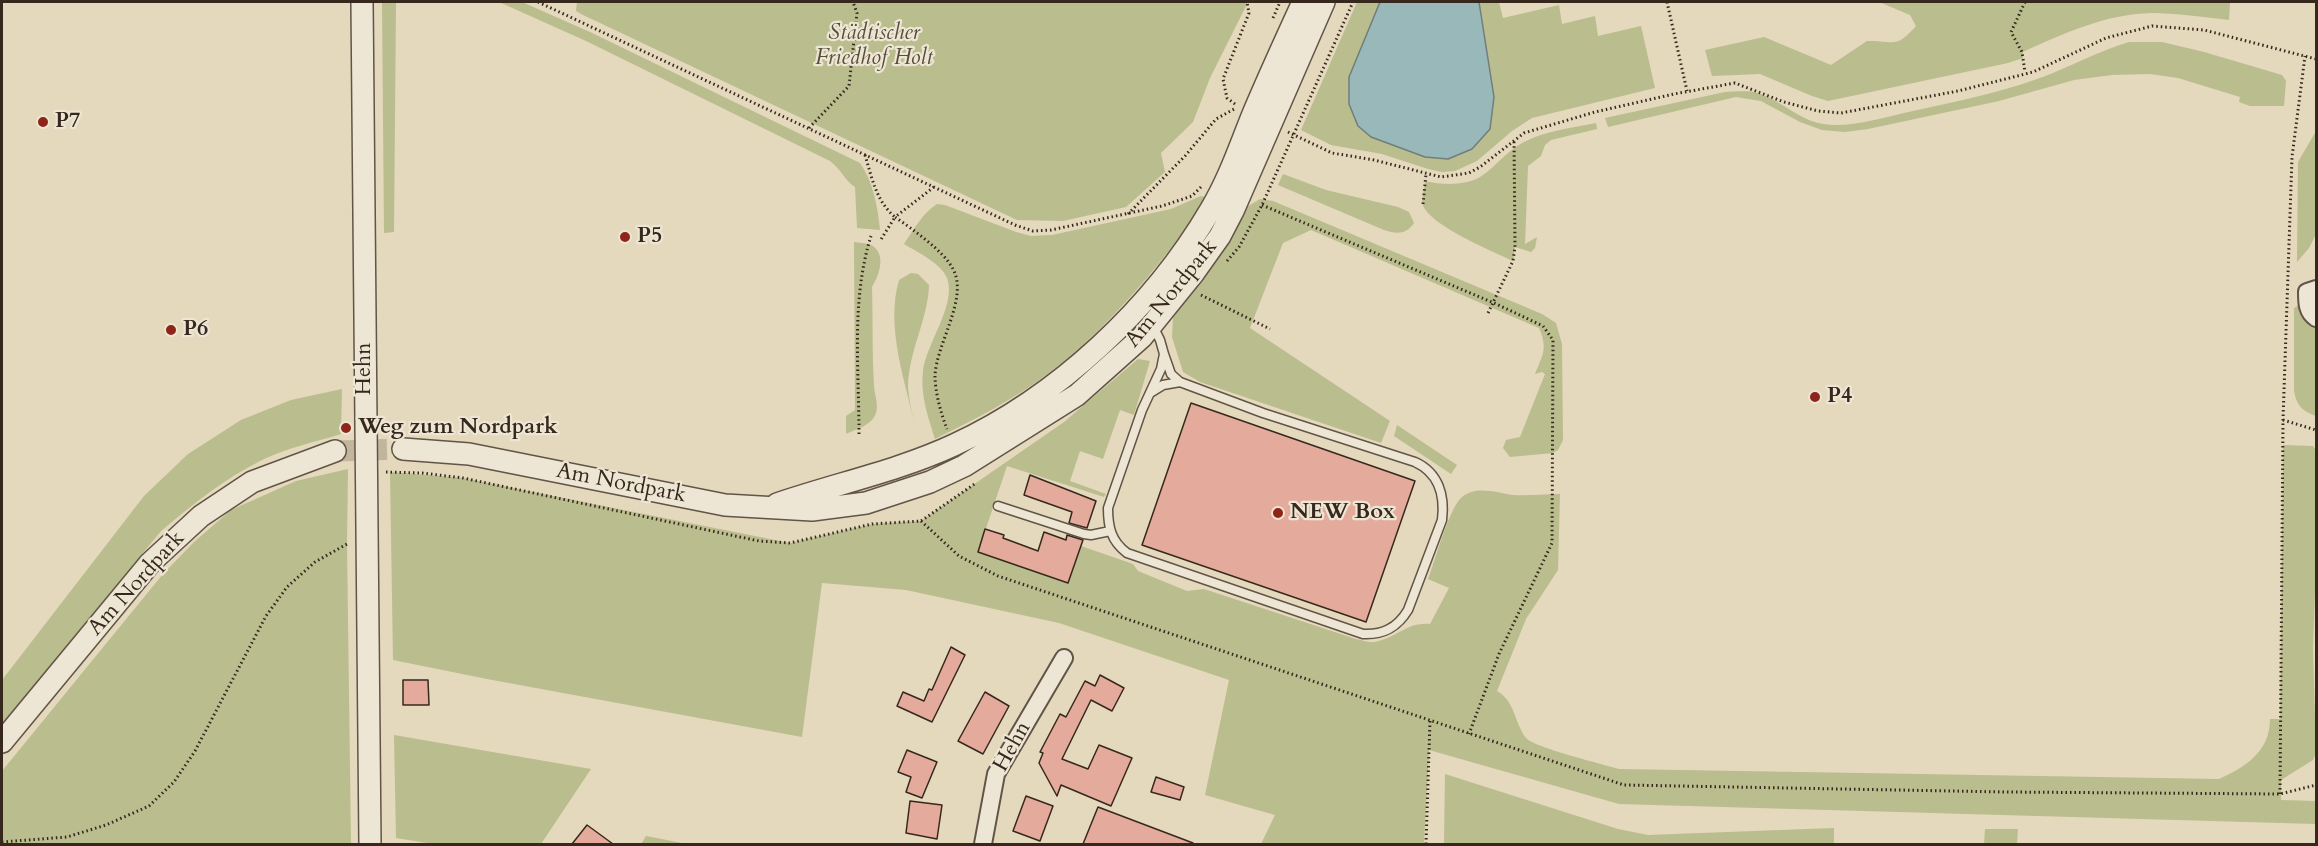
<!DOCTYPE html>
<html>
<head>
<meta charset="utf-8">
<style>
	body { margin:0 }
	#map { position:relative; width:2318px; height:846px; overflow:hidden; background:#e4d8bd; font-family:Cardo,serif }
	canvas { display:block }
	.frame { position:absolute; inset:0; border:3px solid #37281e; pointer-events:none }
</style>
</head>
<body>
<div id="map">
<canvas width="2318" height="846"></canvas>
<div class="frame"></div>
</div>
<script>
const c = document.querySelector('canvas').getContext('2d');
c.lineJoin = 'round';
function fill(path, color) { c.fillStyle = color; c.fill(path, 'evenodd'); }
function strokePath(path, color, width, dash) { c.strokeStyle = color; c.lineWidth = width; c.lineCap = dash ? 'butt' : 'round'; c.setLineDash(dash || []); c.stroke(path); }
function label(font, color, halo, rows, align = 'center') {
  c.font = font + ' Cardo,serif'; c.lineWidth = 4.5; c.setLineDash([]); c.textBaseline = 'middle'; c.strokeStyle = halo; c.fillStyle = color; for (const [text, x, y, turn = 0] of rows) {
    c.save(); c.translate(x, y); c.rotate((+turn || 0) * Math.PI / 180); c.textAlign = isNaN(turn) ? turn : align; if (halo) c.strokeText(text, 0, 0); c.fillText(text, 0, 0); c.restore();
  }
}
const green = new Path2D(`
	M382 2H396L394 232 384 233Z
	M499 2H522L590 32 860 163C873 181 878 208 880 230L857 228 855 187C844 180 842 170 830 161L586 41Z
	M577 2H1248L1210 78 1193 122 1161 153 1165 172 1126 207 1063 221 1017 220 581 14 576 11Z
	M1357 2H1499L1503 18 1559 5 1562 24 1595 16 1598 36 1641 26 1655 88 1532 118 1512 131 1477 161 1455 171 1442 172 1428 169 1382 154 1331 145 1301 130Z
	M1879 2H2230L2229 20C2203 17 2177 13 2151 13 2106 14 2062 34 2023 52V58L2008 63 1828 101 1812 96 1760 74 1712 76 1705 50 1764 37 1831 65 1867 41C1894 40 1895 50 1916 26L1910 15Z
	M2129 42H2162L2204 52 2282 75 2286 81 2284 106H2250L2239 102 2240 97 2178 78 2150 74 2112 75 2074 80 1999 101 1868 129 1845 132 1822 130 1800 122 1761 101 1736 97 1608 127 1605 118 1725 92C1736 92 1746 90 1757 93 1780 99 1798 120 1823 124 1849 128 1878 119 1904 113 1949 103 1996 94 2040 78 2070 67 2098 51 2129 42Z
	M1596 123 1597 129 1551 140 1545 145 1541 156 1528 166 1525 244 1537 237 1535 248 1531 252 1515 247 1513 261C1494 252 1429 225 1423 205 1421 198 1425 188 1425 181 1443 185 1464 186 1480 177 1495 168 1506 151 1524 142 1545 131 1572 128 1596 123Z
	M2316 131V234L2309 248 2297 262 2298 162Z
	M1283 174 1326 190 1398 207 1409 212 1414 223C1406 235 1396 234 1384 230L1278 185Z
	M1201 196 1209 198C1156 270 1100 341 1023 391 995 409 965 424 935 439 928 417 920 394 923 371 926 344 957 304 947 278 941 263 917 252 904 244 914 229 922 214 937 204L945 205 1016 232 1031 236 1052 235 1171 209Z
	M1260 199 1273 201 1542 314 1556 323 1562 344 1563 440 1558 450 1553 453 1510 457 1503 448 1506 440 1520 437 1545 374 1542 372 1535 374C1543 354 1548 349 1539 328L1311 230 1283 243 1250 328 1390 421 1381 443 1200 382 1183 372 1172 337 1173 318 1205 274 1245 208Z
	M854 242C860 243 868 243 873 246 887 256 878 277 872 287 873 319 872 353 874 385 874 393 879 405 876 413 872 425 857 429 846 434V416L855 410Z
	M911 273 918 274 929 285C928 320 908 352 908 388 909 402 913 416 916 430 906 383 885 328 899 280Z
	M2299 305 2304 314 2316 325V416C2302 411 2297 406 2294 391V308Z
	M1138 359 1150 361 1134 415 1120 410 1103 459 1080 451 1070 481 1106 494 1104 497 1007 466 978 552 1068 583 1081 546 1133 564 1138 571 1187 591 1204 589 1356 639C1362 640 1369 643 1375 642 1397 638 1406 622 1430 624L1449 588 1428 579C1435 561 1449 508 1462 497 1477 485 1497 493 1513 495 1528 496 1544 494 1560 494L1558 570 1526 619 1497 691C1515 701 1514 722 1526 738 1535 748 1603 764 1619 769L2219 779C2246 767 2270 751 2270 719H2280L2283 445 2313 446 2316 451V564L2313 648 2316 753 2313 760 2281 780V800L2316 801V824L1619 804 1429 750 1424 844H1261L1275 815 1205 795 1229 680 1059 623 906 590 822 583 802 737 487 679 393 660 390 472 463 478 790 543 873 524 921 521 1064 422Z
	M342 389 341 434C315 442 287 448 262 460 224 479 193 504 161 531L2 724V680L144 496 188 454 241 420 291 400Z
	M1397 425 1457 465 1451 474 1394 436Z
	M348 469 347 544 351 844H2V771L163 574 194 542 231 510 296 481Z
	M394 735 591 769 541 844H433L396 838Z
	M1445 774 1618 829 1648 835 1834 828V844H1444Z
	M1985 829H2018L2017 844H1984Z
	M646 836 687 844H641Z`);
const water = new Path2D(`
	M1380 2H1479L1494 97 1490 129 1472 149 1448 159 1425 157 1371 137 1358 126 1349 104V77Z`);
const building = new Path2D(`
	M1191 403 1415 481 1366 622 1142 545Z
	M1030 475 1096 501 1087 528 1069 523 1072 512 1024 495Z
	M985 529 1004 535 1003 538 1038 551 1044 532 1066 540 1067 535 1083 540 1068 583 978 552Z
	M951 647 965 655 932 722 897 706 903 692 924 701 929 689 932 690Z
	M1100 675 1124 688 1112 711 1091 700 1062 759 1088 769 1099 745 1132 758 1111 806 1061 785 1057 796 1039 763 1043 753 1040 752 1060 714 1066 717 1085 681 1095 686Z
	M403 680H428L429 705H403Z
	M985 692 1009 706 983 754 958 741Z
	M907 750 937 762 922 798 906 792 911 777 898 772Z
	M1156 777 1184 787 1180 800 1151 792Z
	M1026 796 1053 806 1040 841 1013 831Z
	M910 801 942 805 937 839 906 833Z
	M1098 807 1193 843V844H1083Z
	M587 825 613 844H572Z`);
const tertiaryTunnel = new Path2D(`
	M335 451 403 449`);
const path = new Path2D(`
	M538 2 1015 225 1033 231 1051 230 1162 206 1192 196 1201 187
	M1667 2 1687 91
	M2025 2 2011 32 2022 52 2025 72
	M1273 18 1280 2
	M1235 104 1227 98 1223 79 1249 13 1247 2
	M809 128 849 86 857 13 853 2
	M1288 132 1332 153 1374 160 1441 177 1469 173 1480 167 1524 133 1595 112 1674 94 1735 83 1784 102 1818 111 1841 113 1958 91 2033 72 2106 38 2152 26 2204 30 2316 59
	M865 155C872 178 876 201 895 217L880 241
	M934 187 895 217C912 229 944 251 953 269 969 298 936 344 935 376 935 392 941 414 947 429
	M1423 204 1426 174
	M1262 205 1494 303 1543 326 1553 340 1552 543 1499 654 1469 734
	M1128 214 1185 156 1216 119 1236 108
	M1227 261 1239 247 1262 205 1353 2
	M1201 295 1270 329
	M1488 313 1513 261 1515 247 1514 139
	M2283 420 2316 430
	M859 434C859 369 851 299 871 236
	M386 472 422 473 463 478 759 541 790 543 872 524 921 521 976 483
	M921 521 959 556 998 576 1624 785 2006 792 2280 794 2316 785
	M2280 794 2283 420 2292 157 2305 56
	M2 842 67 837 106 825 149 806 174 782 195 751 266 616 287 587 315 562 347 544
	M1426 844 1430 721`);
const service = new Path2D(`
	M1152 324 1160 340 1164 354 1161 369 1142 410 1108 508C1108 527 1111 541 1127 553L1363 634C1383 635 1397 628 1408 610L1442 520C1445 496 1439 473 1415 462L1263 413 1180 382 1171 374 1164 354
	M1150 393 1163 385 1180 382
	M998 506 1084 534 1091 535 1110 531`);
const minor = new Path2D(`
	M2316 289 2307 292C2307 303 2307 312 2316 318
	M983 844 996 774 1064 658`);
const tertiary = new Path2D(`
	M362 2 370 844
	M403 449 469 454 725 505 812 510 866 503 930 482 964 466 1077 395 1142 337 1193 274 1220 236 1233 211 1324 2
	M777 504C835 484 898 471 954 445 1058 397 1153 308 1211 209 1229 179 1240 146 1253 114 1269 76 1286 39 1303 2
	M2 742 150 563 201 516 252 482 335 451`);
const markers = [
	[43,122,6,"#8f2418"],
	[625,237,6,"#8f2418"],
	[171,330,6,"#8f2418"],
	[1815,397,6,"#8f2418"],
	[346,428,6,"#8f2418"],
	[1278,513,6,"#8f2418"]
];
const parkNames = [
	["Städtischer",874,34],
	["Friedhof Holt",874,59]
];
const poiNames = [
	["P7",55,122],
	["P5",637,237],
	["P6",183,330],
	["P4",1827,397],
	["Weg zum Nordpark",358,428],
	["NEW Box",1290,513]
];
const streetNames = [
	["Am Nordpark",1172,294,-51],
	["Hehn",365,369,-90],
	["Am Nordpark",621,484,11],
	["Am Nordpark",137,584,-48],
	["Hehn",1013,747,-61]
];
fill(green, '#babd8d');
fill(water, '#98b8b9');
strokePath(water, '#717e7b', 1.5);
fill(building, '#e4aa9c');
strokePath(building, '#37281e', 1.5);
strokePath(tertiaryTunnel, '#c1b59d', 21, [21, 10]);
strokePath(service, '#625446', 11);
strokePath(minor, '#625446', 20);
strokePath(tertiary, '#625446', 24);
strokePath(path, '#37281e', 3, [1.5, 3]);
strokePath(service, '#ede6d4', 8);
strokePath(minor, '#ede6d4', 16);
strokePath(tertiary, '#ede6d4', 21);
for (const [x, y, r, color] of markers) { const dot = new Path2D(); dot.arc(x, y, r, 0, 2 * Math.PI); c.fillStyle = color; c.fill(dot); strokePath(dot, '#ede6d4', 2); }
label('italic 22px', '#584d3a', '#ede6d4', parkNames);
label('bold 22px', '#37281e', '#ede6d4', poiNames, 'left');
label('22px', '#37281e', '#ede6d4', streetNames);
</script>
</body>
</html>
